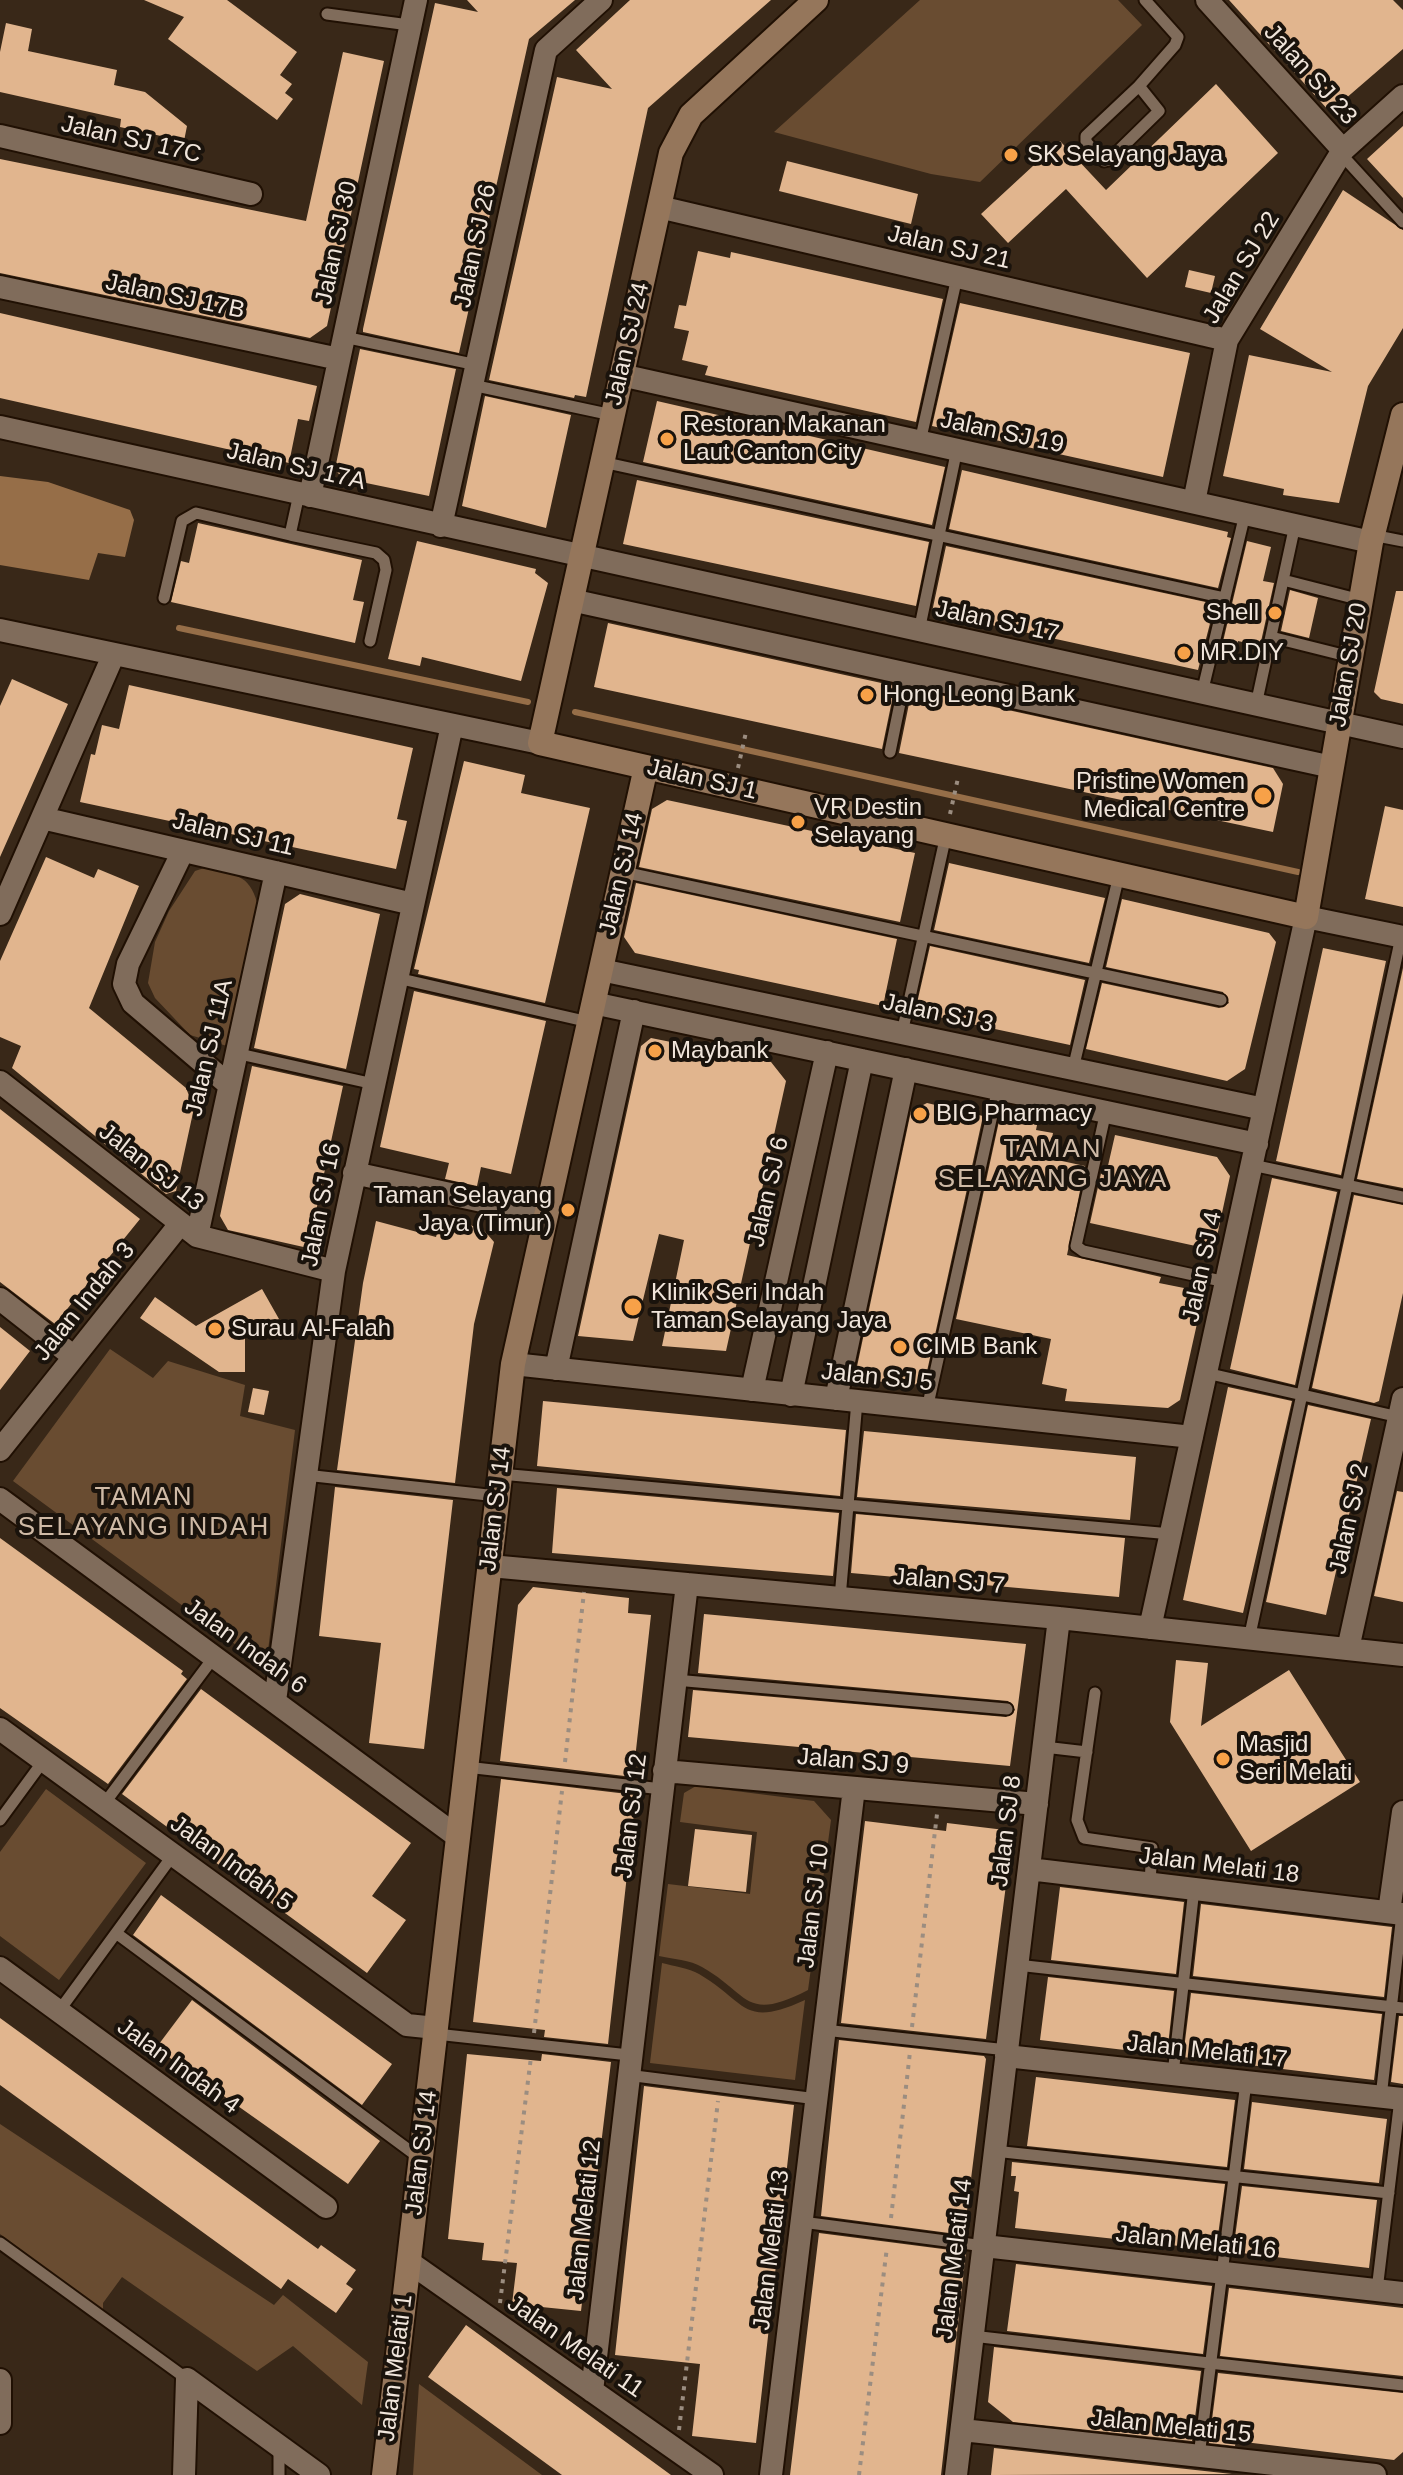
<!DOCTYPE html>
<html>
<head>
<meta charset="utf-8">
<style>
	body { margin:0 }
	canvas { display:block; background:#392818 }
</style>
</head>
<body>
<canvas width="1403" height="2475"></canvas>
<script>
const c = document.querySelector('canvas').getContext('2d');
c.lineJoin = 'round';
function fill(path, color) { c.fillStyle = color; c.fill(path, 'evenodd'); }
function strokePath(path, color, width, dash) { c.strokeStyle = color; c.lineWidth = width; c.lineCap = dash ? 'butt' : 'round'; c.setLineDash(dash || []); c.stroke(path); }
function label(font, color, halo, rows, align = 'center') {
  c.font = font + ' Arial,sans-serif'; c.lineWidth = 8; c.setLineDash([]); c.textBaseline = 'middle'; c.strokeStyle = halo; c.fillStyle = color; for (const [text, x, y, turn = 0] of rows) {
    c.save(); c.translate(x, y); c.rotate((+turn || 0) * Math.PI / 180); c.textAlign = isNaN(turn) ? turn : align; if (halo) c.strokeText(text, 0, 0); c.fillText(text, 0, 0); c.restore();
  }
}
const green = new Path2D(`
	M920 0H1118L1142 25 980 182 931 174 774 132Z
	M210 866C240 878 250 874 259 909L227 1046 190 1035 155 998 148 983 155 942 169 911 195 871Z
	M110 1349 153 1378 168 1361 245 1385 240 1416 295 1430 266 1667 13 1481Z
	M696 1786 814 1801 831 1820 808 1990C744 2023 750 1994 702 1967 691 1960 672 1959 659 1956L668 1884 750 1894 757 1832 680 1822 684 1793Z
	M46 1789 146 1863 59 1980 0 1936V1852Z
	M662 1963C673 1966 689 1968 699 1974 747 2002 742 2029 805 2000L795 2080 650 2063Z
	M0 2124 274 2305 283 2295 368 2362 362 2405 293 2346 257 2371 122 2277 103 2303V2312L0 2234Z
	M419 2384 542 2475H413Z`);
const water = new Path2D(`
	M0 476 48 482 130 510 134 520 125 557 98 553 89 580 0 565Z`);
const stream = new Path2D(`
	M179 628 528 702
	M575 712 1298 872`);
const building = new Path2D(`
	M144 0H227L297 52 280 75 292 84 285 93 293 99 277 120 168 39 184 17Z
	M467 0H575L529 39 459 353 363 332V329L435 3 478 12Z
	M630 0H771L648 108 586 397 575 395 574 398 489 380 557 77 612 89 576 50Z
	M1229 0H1393L1403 10V49L1330 112Z
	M6 23 32 29 28 51 117 70 114 85 145 92 187 126 184 141 120 127 121 119 0 92V52Z
	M343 52 384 61 327 326 310 338 0 273V159L306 221Z
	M1216 84 1278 153 1147 278 1066 189 1008 243 981 214 1060 141 1106 190Z
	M1403 126V198L1367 159Z
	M787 161 918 194 911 224 779 191Z
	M1343 190 1403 230V328L1368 386 1339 503 1283 495 1284 489 1223 476 1249 355 1332 372 1260 329Z
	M698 251 730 258 731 252 943 299 916 422 705 375 708 366 682 360 689 331 674 328 679 305 686 306Z
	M1189 270 1215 276 1211 293 1185 287Z
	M960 303 1190 353 1163 477 932 426Z
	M0 313 317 386 309 421 298 419 289 463 0 398Z
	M360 349 456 369 429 496 342 478 335 469Z
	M485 396 571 415 546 528 462 506Z
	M657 401 945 467 932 525 643 462Z
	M962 470 1228 532 1227 537 1231 538 1218 588 949 529Z
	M637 480 929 542 916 606 623 544Z
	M198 523 362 560 353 600 364 602 355 643 171 602 181 561 189 563Z
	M417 541 536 569 535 573 548 583 521 681 422 657 420 666 388 659Z
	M1247 541 1271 547 1263 581 1274 583 1260 646 1238 641 1234 657 1220 654Z
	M946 546 1215 604 1198 670 932 612Z
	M1290 590 1318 598 1309 638 1281 631Z
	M1396 591H1403V704L1381 699 1374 692Z
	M608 623 895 686 882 749 594 687Z
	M12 679 68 704 0 857V706Z
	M129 685 413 748 397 819 407 821 396 869 80 802 91 754 95 755 102 725 119 729Z
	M912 689 1273 768 1283 784 1273 832 899 753Z
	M464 761 525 775 521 793 590 808 545 1003 418 974 419 970 414 969Z
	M667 800 915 853 900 922 639 867 652 809Z
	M1385 806 1403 810V907L1365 899Z
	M46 857 94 878 98 869 139 886 89 1008 186 1088 194 1108 176 1191 166 1194 12 1068 21 1046 0 1037V961Z
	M949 863 1105 898 1089 963 934 930Z
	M636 883 897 939 883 1006 635 953 624 937Z
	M300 894 380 914 346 1069 254 1048 285 904Z
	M1122 899 1269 933 1276 942 1245 1069 1227 1081 1086 1049 1102 983 1219 1008 1229 1003 1223 992 1106 967Z
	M930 946 1085 980 1070 1045 915 1012Z
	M1323 948 1386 961 1341 1175 1276 1161Z
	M1403 968V1188L1357 1179Z
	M414 991 546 1021 511 1174 481 1167 477 1186 445 1179 449 1163 380 1147Z
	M651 1038 771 1062 786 1081 726 1351 662 1346 684 1240 659 1234 633 1341 578 1336 641 1046Z
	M252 1066 343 1086 308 1248 228 1230 220 1216Z
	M927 1103 983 1116 924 1385 860 1380 855 1376 911 1111Z
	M0 1109 140 1219 55 1324 0 1282Z
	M1001 1112 1038 1120 1036 1130 1053 1133 1048 1158 1085 1166 1067 1255 1161 1277 1159 1283 1204 1292 1180 1400 1168 1408 1065 1401 1067 1389 1042 1384 1051 1339 956 1319Z
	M1115 1135 1217 1157 1230 1176 1214 1250 1090 1223 1102 1169 1107 1170Z
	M1272 1178 1337 1192 1295 1385 1230 1369Z
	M1354 1195 1403 1205V1293L1379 1401 1374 1403 1312 1388Z
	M441 1219 482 1228 494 1242 474 1324 455 1483 337 1470 363 1283 376 1221 436 1237Z
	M262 1289 279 1319 245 1338V1372H219L140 1318 155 1297 196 1326Z
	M0 1327 30 1351 0 1390Z
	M1228 1387 1292 1401 1243 1613 1183 1600Z
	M253 1388 269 1391 264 1415 248 1412Z
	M543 1401 846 1430 840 1496 537 1466Z
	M1308 1405 1371 1419 1326 1615 1266 1602Z
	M864 1431 1136 1457 1130 1520 857 1497Z
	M335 1487 453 1500 424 1749 369 1743 381 1643 319 1636Z
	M557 1488 839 1513 833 1576 552 1553Z
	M1397 1491 1403 1492V1602L1374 1596Z
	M856 1514 1125 1538 1119 1597 851 1573Z
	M0 1538 183 1671 181 1674 187 1679 108 1784 0 1708Z
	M533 1587 629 1598 628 1613 651 1615 633 1777 500 1761 518 1605Z
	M704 1614 1026 1644 1010 1766 688 1737 693 1690 1006 1717 1015 1710 1008 1701 698 1673Z
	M1176 1660 1208 1663 1201 1726 1289 1670 1360 1782 1251 1851 1170 1722Z
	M201 1689 411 1843 372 1896 406 1920 367 1973 122 1794Z
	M501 1779 636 1795 608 2044 544 2037 545 2030 473 2022Z
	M865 1821 946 1831 947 1823 1013 1831 986 2039 841 2023Z
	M695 1829 752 1835 746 1892 688 1886Z
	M1060 1887 1184 1902 1176 1974 1051 1960Z
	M161 1895 392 2064 362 2105 133 1935Z
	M1201 1904 1392 1927 1384 1997 1193 1976Z
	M1048 1977 1174 1991 1167 2055 1040 2040Z
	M1191 1993 1382 2014 1374 2080 1183 2057Z
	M192 2000 380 2141 348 2184 156 2048Z
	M1399 2016H1403V2084L1391 2082Z
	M0 2018 318 2249 321 2245 356 2270 346 2284 353 2289 336 2313 288 2279 281 2289 0 2085Z
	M839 2040 984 2056 986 2059 964 2235 821 2216Z
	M467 2054 541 2061 542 2054 611 2062 581 2311 512 2304 517 2263 482 2260 484 2243 448 2239Z
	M1036 2077 1235 2100 1227 2167 1027 2146Z
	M644 2086 794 2105 756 2443 692 2436 700 2364 615 2355Z
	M1252 2102 1387 2119 1379 2183 1244 2169Z
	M1012 2162 1225 2184 1216 2250 1015 2228 1019 2192 1014 2191 1016 2176H1011Z
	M1242 2186 1377 2200 1369 2268 1233 2252Z
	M819 2233 966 2252 941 2475H790Z
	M1016 2264 1212 2286 1203 2354 1007 2331Z
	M1229 2288 1403 2308V2376L1220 2356Z
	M466 2325 671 2475H562L428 2377Z
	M994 2347 1201 2371 1192 2441 1013 2422 988 2402Z
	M1218 2373 1403 2393V2452L1394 2460 1236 2441 1235 2446 1209 2443Z
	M994 2448 1232 2474 991 2475Z`);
const path = new Path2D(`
	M738 768 746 732
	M950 814 958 778
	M565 1762 584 1592
	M912 2027 937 1814
	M534 2033 562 1791
	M891 2218 910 2052
	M500 2303 531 2057
	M679 2430 718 2101
	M859 2475 887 2247`);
const lane = new Path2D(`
	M327 14 409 25
	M1139 86 1086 136V142L1104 161 1109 160 1159 111 1139 86 1175 45 1178 37 1145 0
	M1341 154 1403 222
	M344 337 477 365
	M472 385 612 415
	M920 442 957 277
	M602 462 1225 598
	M299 494 290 535 376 553 384 560 386 570 370 641
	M1372 535 1403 541
	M1283 580 1361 600
	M164 598 182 521 196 513 290 535
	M919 631 957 449
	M1271 637 1351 657
	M1202 693 1245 514
	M1256 705 1295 525
	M890 752 906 674
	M623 872 1221 1000
	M397 978 589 1022
	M902 1033 946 835
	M235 1053 374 1084
	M1073 1069 1119 875
	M1106 1111 1076 1246 1083 1251 1226 1282
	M1252 1165 1403 1197
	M1206 1373 1399 1417
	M927 1409 998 1088
	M500 1474 1171 1534
	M305 1475 497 1496
	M840 1598 857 1401
	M1249 1639 1401 937
	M675 1680 1007 1709
	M1095 1693 1077 1820 1084 1838 1152 1848 1150 1883
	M1044 1747 1087 1752
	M466 1767 662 1789
	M104 1804 214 1657
	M0 1820 44 1760
	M116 1933 421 2159
	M1017 1965 1403 2008
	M59 2011 173 1855
	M824 2030 1007 2050
	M436 2034 629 2055
	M1173 2074 1194 1889
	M627 2075 817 2099
	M1381 2097 1402 1914
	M994 2151 1389 2193
	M802 2222 984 2246
	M0 2243 187 2379
	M1377 2290 1400 2099
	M972 2336 1403 2385
	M1199 2456 1246 2082
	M279 2475V2447`);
const street = new Path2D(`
	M1207 0 1343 150
	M0 136 251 194
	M659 207 1227 340
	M0 287 339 359
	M621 375 1371 542
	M0 427 1403 737
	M310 496 416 0
	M1194 502 1227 340 1343 150 1403 96
	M441 526 546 50 601 0
	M571 600 1332 767
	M0 630 540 743
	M42 818 413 904
	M183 851 128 964 124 984 133 1003 228 1084
	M0 914 113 656
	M601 970 1264 1109
	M593 1003 1257 1144
	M0 1082 197 1236 334 1271
	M354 1173 546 1215
	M197 1236 276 872
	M0 1299 74 1357
	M513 1364 1192 1437
	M556 1369 634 1011
	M752 1390 827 1052
	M791 1395 862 1060
	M836 1399 906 1069
	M0 1450 180 1224
	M0 1499 458 1837
	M490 1566 1059 1618 1403 1655
	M1150 1628 1306 917 1403 937
	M1348 1649 1403 1399
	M275 1701 334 1271 452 725
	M0 1729 407 2025 436 2028
	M664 1771 1037 1804
	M1029 1869 1403 1914
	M1389 1912 1403 1812
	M0 1968 326 2207
	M1006 2056 1403 2099
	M984 2246 1403 2293
	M409 2262 712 2475
	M187 2379 319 2475
	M0 2380V2423
	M592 2391 687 1584
	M962 2430 1375 2475
	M184 2475 187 2379
	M771 2475 854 1788
	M956 2475 1059 1618`);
const secondary = new Path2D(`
	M816 0 691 115 671 153 540 743 1306 917 1371 542 1403 415
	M384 2475 513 1364 646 767`);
const markers = [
	[1011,155,8,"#f7a148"],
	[667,439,8,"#f7a148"],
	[1275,613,8,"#f7a148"],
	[1184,653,8,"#f7a148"],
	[867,695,8,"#f7a148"],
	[1263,796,10,"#f7a148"],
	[798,822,8,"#f7a148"],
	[655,1051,8,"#f7a148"],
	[920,1114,8,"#f7a148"],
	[568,1210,8,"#f7a148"],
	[633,1307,10,"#f7a148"],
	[215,1329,8,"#f7a148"],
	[900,1347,8,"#f7a148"],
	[1223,1759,8,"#f7a148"]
];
const streetNames = [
	["Jalan SJ 23",1310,75,48],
	["Jalan SJ 17C",131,140,13],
	["Jalan SJ 30",337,243,-78],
	["Jalan SJ 26",476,246,-78],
	["Jalan SJ 21",949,248,13],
	["Jalan SJ 22",1242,268,-59],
	["Jalan SJ 17B",175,297,12],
	["Jalan SJ 24",628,344,-77],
	["Jalan SJ 19",1002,433,12],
	["Jalan SJ 17A",296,467,13],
	["Jalan SJ 17",997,622,12],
	["Jalan SJ 20",1349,665,-80],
	["Jalan SJ 1",702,780,13],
	["Jalan SJ 11",233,835,13],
	["Jalan SJ 14",622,874,-77],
	["Jalan SJ 3",938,1014,12],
	["Jalan SJ 11A",210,1048,-77],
	["Jalan SJ 13",151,1168,38],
	["Jalan SJ 6",769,1192,-77],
	["Jalan SJ 16",322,1205,-79],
	["Jalan SJ 4",1203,1267,-78],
	["Jalan Indah 3",85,1302,-51],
	["Jalan SJ 5",877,1378,6],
	["Jalan SJ 14",496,1509,-83],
	["Jalan SJ 2",1350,1519,-78],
	["Jalan SJ 7",949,1582,5],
	["Jalan Indah 6",245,1647,36],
	["Jalan SJ 9",853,1762,5],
	["Jalan SJ 12",632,1816,-83],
	["Jalan SJ 8",1007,1831,-83],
	["Jalan Indah 5",231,1864,36],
	["Jalan Melati 18",1219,1866,7],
	["Jalan SJ 10",814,1906,-83],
	["Jalan Melati 17",1207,2052,6],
	["Jalan Indah 4",178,2067,36],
	["Jalan SJ 14",422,2153,-83],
	["Jalan Melati 12",585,2220,-84],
	["Jalan Melati 16",1196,2243,6],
	["Jalan Melati 13",772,2250,-83],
	["Jalan Melati 14",955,2259,-83],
	["Jalan Melati 11",575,2347,35],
	["Jalan Melati 1",396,2368,-83],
	["Jalan Melati 15",1171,2427,6]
];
const poiNames = [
	["SK Selayang Jaya",1027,155],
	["Restoran Makanan",683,425],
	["Laut Canton City",683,453],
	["Shell",1259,613,"right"],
	["MR.DIY",1200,653],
	["Hong Leong Bank",883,695],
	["Pristine Women",1245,782,"right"],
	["Medical Centre",1245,810,"right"],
	["VR Destin",814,808],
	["Selayang",814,836],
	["Maybank",671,1051],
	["BIG Pharmacy",936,1114],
	["Taman Selayang",552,1196,"right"],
	["Jaya (Timur)",552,1224,"right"],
	["Klinik Seri Indah",651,1293],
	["Taman Selayang Jaya",651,1321],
	["Surau Al-Falah",231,1329],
	["CIMB Bank",916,1347],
	["Masjid",1239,1745],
	["Seri Melati",1239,1773]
];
const neighbourhoodNames = [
	["TAMAN",1053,1150],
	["SELAYANG JAYA",1053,1180],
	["TAMAN",144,1498],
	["SELAYANG INDAH",144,1528]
];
fill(green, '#694c31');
fill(water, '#966e48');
strokePath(stream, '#966e48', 6);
fill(building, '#e1b58e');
strokePath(lane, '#201003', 15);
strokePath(street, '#201003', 26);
strokePath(secondary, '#201003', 28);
strokePath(path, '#9b8d80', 4, [4, 6]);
strokePath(lane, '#806c5b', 11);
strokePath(street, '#806c5b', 22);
strokePath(secondary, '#95765b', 24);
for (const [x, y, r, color] of markers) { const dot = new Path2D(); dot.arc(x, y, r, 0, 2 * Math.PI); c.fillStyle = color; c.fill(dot); strokePath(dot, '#1a130c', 3); }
label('24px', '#f0e5db', '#1a130c', streetNames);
label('24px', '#f0e5db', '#1a130c', poiNames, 'left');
c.letterSpacing = '2px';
label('26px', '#cfbaa6', '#1a130c', neighbourhoodNames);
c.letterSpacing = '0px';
</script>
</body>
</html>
